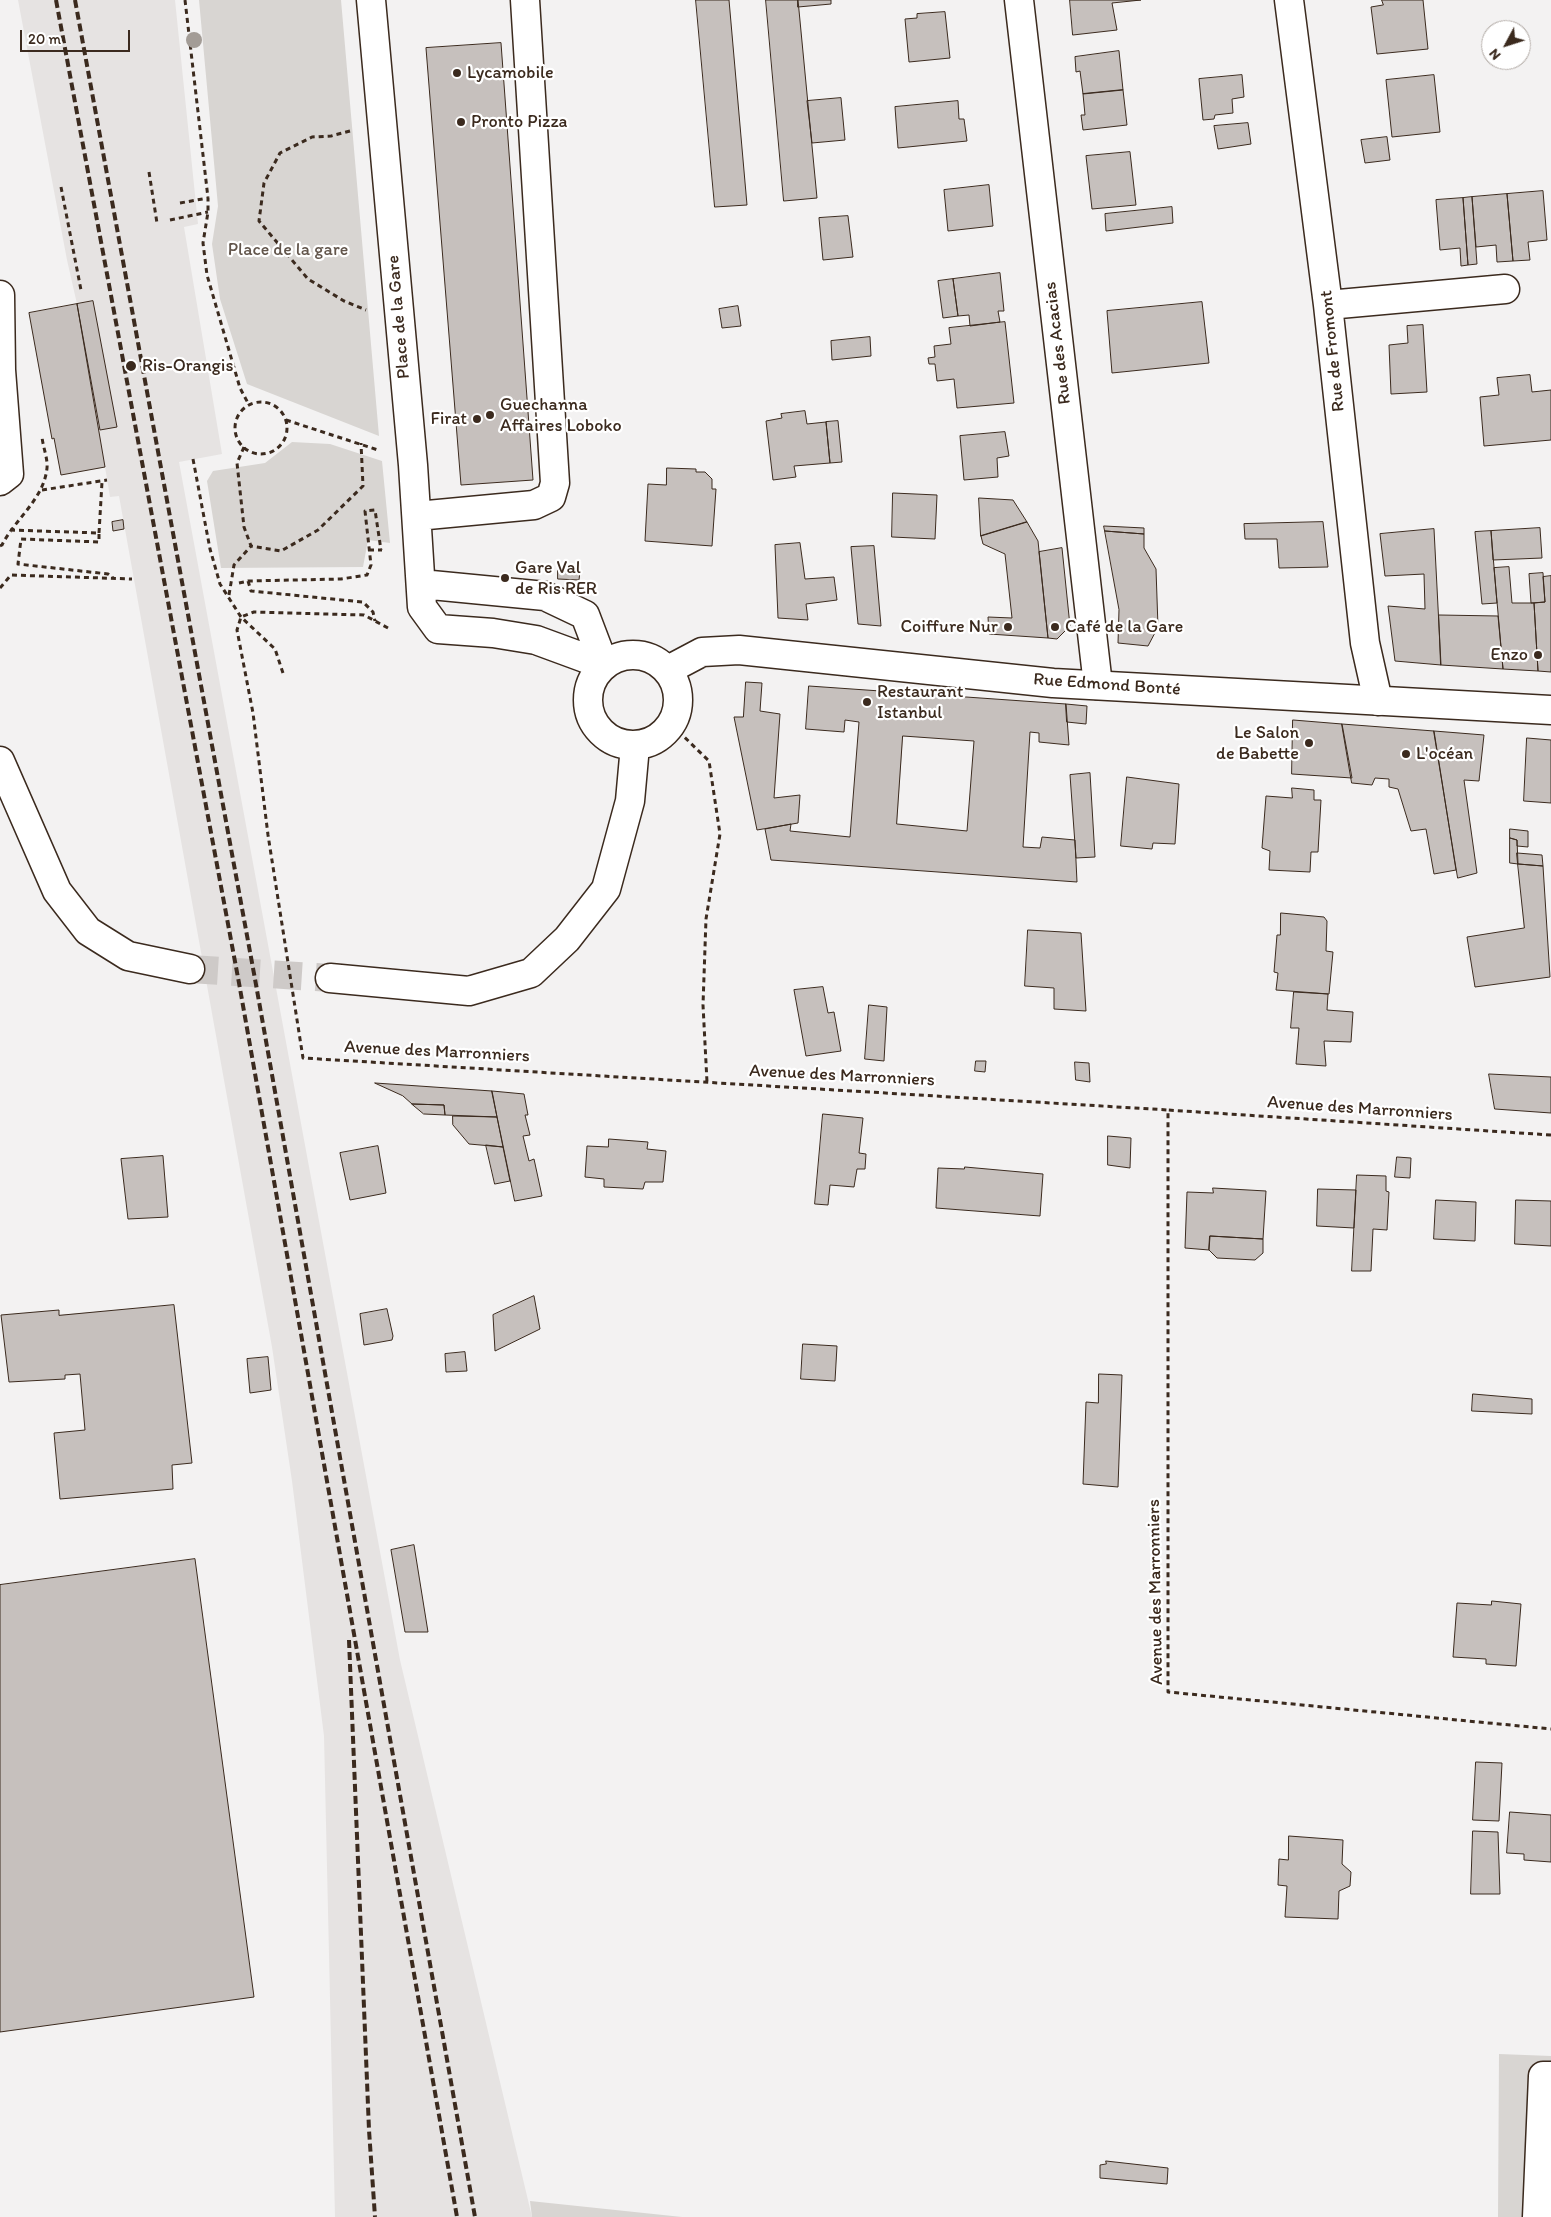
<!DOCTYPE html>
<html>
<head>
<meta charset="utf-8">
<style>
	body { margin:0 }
	#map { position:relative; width:1551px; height:2217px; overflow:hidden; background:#f3f2f2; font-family:Itim,sans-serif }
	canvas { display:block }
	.north { position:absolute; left:1481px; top:20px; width:50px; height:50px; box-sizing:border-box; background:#fff; border:1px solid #b1aaa5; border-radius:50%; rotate:230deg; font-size:14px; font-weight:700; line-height:20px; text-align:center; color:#3b2a1e }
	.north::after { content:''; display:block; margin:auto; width:18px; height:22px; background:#3b2a1e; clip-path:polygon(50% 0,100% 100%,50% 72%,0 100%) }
	.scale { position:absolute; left:20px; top:30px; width:110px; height:22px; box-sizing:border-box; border:2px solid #3b2a1e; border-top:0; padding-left:6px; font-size:15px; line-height:18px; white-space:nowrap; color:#3b2a1e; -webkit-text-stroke:4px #fff; paint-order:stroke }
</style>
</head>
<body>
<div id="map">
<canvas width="1551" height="2217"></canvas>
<div class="north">N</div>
<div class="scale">20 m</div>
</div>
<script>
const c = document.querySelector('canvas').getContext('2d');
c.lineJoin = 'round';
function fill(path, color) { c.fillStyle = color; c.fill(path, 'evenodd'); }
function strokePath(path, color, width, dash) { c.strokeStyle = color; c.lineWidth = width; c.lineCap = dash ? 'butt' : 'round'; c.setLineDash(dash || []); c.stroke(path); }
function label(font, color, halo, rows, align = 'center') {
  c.font = font + ' Itim,sans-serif'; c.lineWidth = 4.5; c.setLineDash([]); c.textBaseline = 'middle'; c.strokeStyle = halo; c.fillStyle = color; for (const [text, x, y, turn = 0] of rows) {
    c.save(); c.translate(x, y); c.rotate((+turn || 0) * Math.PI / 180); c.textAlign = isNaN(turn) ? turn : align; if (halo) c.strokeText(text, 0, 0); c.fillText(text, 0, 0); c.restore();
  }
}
const built = new Path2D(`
	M18 0H175L198 224 184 227 222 454 179 462 400 1660 532 2217H335L324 1736 292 1481 272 1347 119 496 110 497 105 467 61 475 54 438 52 439 29 313 77 304 67 260Z`);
const green = new Path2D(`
	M199 0H341L379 436 247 384 220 299 212 244 218 206Z
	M292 442 330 444 382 461 390 543 368 540 363 567 221 568 207 481 213 471 265 463Z
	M1499 2054 1551 2056V2217H1498Z
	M530 2201 682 2217H532Z`);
const building = new Path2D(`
	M696 0H729L747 205 715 207Z
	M766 0H798L817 198 784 201Z
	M798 0H831V4L798 7Z
	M1070 0H1141L1112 3 1117 30 1073 35Z
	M1382 0H1423L1428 49 1377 54 1371 7 1383 5Z
	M945 12 950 58 909 62 905 19 917 18V14Z
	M501 43 533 480 461 485 426 48Z
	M1119 51 1123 90 1083 94 1080 71 1076 72 1075 57Z
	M1242 75 1244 97 1232 99 1233 113 1215 115 1214 119 1203 120 1199 79Z
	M1434 75 1440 132 1392 137 1386 80Z
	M1123 90 1127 125 1083 130 1081 115H1085L1083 94Z
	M841 98 845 140 812 143 807 101Z
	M958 101 959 119H964L967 141 898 148 895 107Z
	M1248 123 1251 144 1218 149 1214 126Z
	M1387 137 1390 160 1365 163 1361 140Z
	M1130 152 1136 205 1092 209 1086 156Z
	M989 185 993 226 948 231 944 190Z
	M1543 191 1547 240 1528 242 1530 260 1513 261 1507 194Z
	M1507 194 1513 261 1497 262 1496 245 1476 247 1472 197Z
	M1472 197 1477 264 1468 265 1463 198Z
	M1463 198 1468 265 1461 266 1460 248 1440 250 1436 200Z
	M1172 207 1173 223 1106 231 1105 214Z
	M848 216 853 257 823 260 819 218Z
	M1000 273 1004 311H998L1000 322 970 326 969 315 958 316 953 279Z
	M953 279 958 316 943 318 938 281Z
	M93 301 117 427 100 430 77 304Z
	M1202 302 1209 363 1112 373 1107 311Z
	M77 304 105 467 61 475 54 438 52 439 29 313Z
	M738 306 741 326 722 328 719 309Z
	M1005 322 1014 403 957 408 954 379 937 381 935 364H929L928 358 935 357 934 346 951 344 949 328Z
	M1423 325 1427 392 1391 394 1389 345 1408 343 1407 326Z
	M870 337 871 356 832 360 831 341Z
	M1530 375 1532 392 1551 390V440L1484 446 1480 397 1499 395 1497 378Z
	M805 411 807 424 826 422 830 463 794 466 796 477 773 480 766 421 782 418 781 414Z
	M838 421 842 462 830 463 826 422Z
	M1005 432 1009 456 997 458 998 477 964 480 960 436Z
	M667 468 696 469V472H705L712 479V489H716L712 546 645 541 648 484 666 485Z
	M893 493 937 495 935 539 892 537Z
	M979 498 1013 500 1027 522 981 536Z
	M123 520 124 529 113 531 112 522Z
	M1027 522 1038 541 1048 638 989 634 988 617 1012 618 1005 554 983 544 981 536Z
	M1323 522 1328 567 1279 568 1277 539H1245L1244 524Z
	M1104 526 1144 528V534L1105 531Z
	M1540 528 1542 558 1493 560 1491 531Z
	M1434 529 1441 665 1395 661 1388 606 1425 609 1424 574 1385 576 1380 534Z
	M1105 531 1144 534V548L1156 569 1158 627 1148 646 1118 643 1119 610Z
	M1491 531 1497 603 1482 604 1475 532Z
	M800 543 805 579 834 577 837 600 806 604 808 620 778 618 775 545Z
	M874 546 881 626 858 624 851 547Z
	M1062 548 1070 626 1057 639 1048 638 1039 552Z
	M1509 567 1512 603H1534L1538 671 1503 669 1494 568Z
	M558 570 580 571 579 580 558 579Z
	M1543 573 1545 602 1531 603 1529 574Z
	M1551 576V672L1538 671 1534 603 1545 602 1543 577Z
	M1439 615 1498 616 1503 669 1441 665Z
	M746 682 762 683 760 711 780 714 774 798 800 795 798 823 757 830 734 717H743Z
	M809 686 1066 704 1069 745 1039 742V733L1030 732 1023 847 1040 848 1042 837 1075 840 1077 882 771 860 765 829 791 824 790 831 850 837 859 722 845 720 844 732 806 729ZM903 736 974 741 967 831 897 824Z
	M1066 704 1087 706 1086 724 1067 722Z
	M1293 720 1342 724 1352 778 1292 774Z
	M1342 724 1434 731 1456 870 1434 874 1426 829 1411 831 1398 789 1389 787V779L1375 778 1372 785 1352 783Z
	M1434 731 1484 735 1479 781 1464 780 1477 873 1458 878Z
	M1527 738 1551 740V803L1524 801Z
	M1090 773 1095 857 1076 858 1070 775Z
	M1127 777 1179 784 1175 844 1153 843 1152 849 1121 846Z
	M1292 788 1314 790V800H1321L1318 852H1311L1310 872 1269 870 1270 851 1262 848 1266 796 1292 798Z
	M1510 829 1528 831V847L1517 846V840L1510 838Z
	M1510 838 1517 840 1518 864 1510 863Z
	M1517 853 1542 855 1543 866 1518 864Z
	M1518 864 1543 866 1550 977 1475 987 1467 937 1524 928Z
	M1281 913 1324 917 1327 921 1326 951 1333 952 1329 994 1276 990 1278 973 1274 972 1277 935H1280Z
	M1028 930 1081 933 1086 1011 1054 1009V988L1025 986Z
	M823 987 828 1013 834 1012 841 1051 806 1056 794 990Z
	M1294 992 1328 994 1327 1010 1353 1012 1351 1042 1324 1041 1326 1066 1296 1064 1299 1028H1291Z
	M869 1005 887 1007 884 1061 865 1059Z
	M976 1061H986L985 1072 975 1071Z
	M1075 1062 1089 1063 1090 1082 1076 1080Z
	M1489 1074 1551 1077V1113L1495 1109Z
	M375 1083 492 1091 497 1117 445 1115 444 1105 412 1104 403 1096Z
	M492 1091 524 1094 528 1115H525L530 1135 523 1136 529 1161 534 1159 542 1196 515 1201Z
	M412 1104 444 1105 445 1115 424 1114Z
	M823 1114 863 1118 859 1153 866 1154 865 1169H857L854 1187 830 1185 828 1205 815 1204Z
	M453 1116 497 1117 503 1147 469 1144 453 1125Z
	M1108 1136 1131 1138 1130 1168 1108 1165Z
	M609 1139 648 1142 647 1149 666 1151 663 1182H645L643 1189 604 1187V1179L585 1177 587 1146 608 1147Z
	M486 1145 503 1147 510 1181 495 1184Z
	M378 1146 386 1193 350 1200 340 1153Z
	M163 1156 168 1217 128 1219 121 1159Z
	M1397 1157 1411 1158 1410 1178 1395 1177Z
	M965 1167 1043 1174 1040 1216 936 1208 938 1168 964 1169Z
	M1357 1175 1386 1176V1191L1389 1192 1387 1230 1373 1229 1371 1271H1352Z
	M1213 1188 1266 1191 1263 1239 1210 1236 1209 1250 1185 1248 1187 1192 1213 1193Z
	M1318 1189 1356 1190 1354 1228 1317 1226Z
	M1436 1200 1476 1202 1475 1241 1434 1239Z
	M1516 1200 1551 1201V1246L1515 1244Z
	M1210 1236 1263 1239V1253L1255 1260 1217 1258 1209 1250Z
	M534 1296 540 1329 495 1351 493 1315Z
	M174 1305 192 1463 172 1465 173 1489 60 1499 54 1433 85 1430 80 1374 65 1375V1379L9 1382 1 1315 59 1310V1315Z
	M387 1309 393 1336 392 1340 364 1345 360 1314Z
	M803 1344 837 1346 835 1381 801 1379Z
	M465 1352 467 1371 446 1372 445 1354Z
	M268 1357 271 1390 250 1393 247 1359Z
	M1099 1374 1122 1375 1118 1487 1083 1484 1086 1402 1098 1403Z
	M1473 1394 1532 1399V1414L1472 1411Z
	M414 1545 428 1632H405L391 1550Z
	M195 1559 254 1997 0 2032V1585Z
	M1492 1601 1521 1604 1516 1666 1486 1664V1659L1453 1657 1457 1603 1491 1605Z
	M1476 1762 1502 1763 1499 1821 1473 1820Z
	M1510 1812 1551 1815V1862L1524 1860V1854L1507 1853Z
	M1473 1831 1498 1832 1500 1894H1471Z
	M1289 1836 1343 1840 1342 1864 1351 1872 1350 1886 1339 1891 1338 1919 1285 1917 1287 1886 1278 1885 1279 1859 1288 1860Z
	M1106 2161 1168 2168 1167 2184 1100 2178V2165L1106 2164Z`);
const majorTunnel = new Path2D(`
	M190 969 330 978`);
const path = new Path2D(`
	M185 0 208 198
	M350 131 331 136 312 137 280 153 264 183 259 221 308 279 344 301 366 310
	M149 172 157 223
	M61 187 81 290
	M180 203 208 198V212L203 243 207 275 240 388 249 405
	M170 220 208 212
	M235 428a26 26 0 1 1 52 0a26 26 0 1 1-52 0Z
	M286 420 378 450
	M244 447 237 463 244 527 251 546 281 551 318 530 363 486 361 443
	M193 459 210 549 220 584 241 617 275 649 283 673
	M42 490 107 480
	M10 530 99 533V542L21 539 18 564 108 574 113 578
	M99 533 102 482
	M0 546 2 545C15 519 44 499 47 468 48 459 43 447 42 437
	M369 550H382
	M248 581 251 591 363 602 373 612 375 621
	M239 583 248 581 341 579 367 575 371 565 365 511 375 510 381 550
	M0 588 11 575 132 579
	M229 595 234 565 251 546
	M388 628 364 615 254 612 241 617 237 630 253 713 268 835 303 1058 1168 1110
	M672 725 709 761 720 834 706 919 703 1005 707 1082
	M1551 1135 1168 1110V1692L1551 1729`);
const minor = new Path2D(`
	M371 0 413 465 422 607 438 629 493 633 536 640 604 665
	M1019 0 1098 685
	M1289 0 1328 305 1365 643 1378 701
	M1328 305 1505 289
	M0 481 9 474 1 370 0 295
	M417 516 534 505 551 497 555 483 525 0
	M421 584 545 596 585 615 604 665
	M1537 2217 1543 2076H1551`);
const major = new Path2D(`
	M588 700a45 45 0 1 1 90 0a45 45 0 1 1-90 0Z
	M668 670 702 652 739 650 1053 683 1551 710
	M0 761 57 891 88 931 128 956 190 969
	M330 978 469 991 531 973 567 939 606 889 630 801 635 746`);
const rail = new Path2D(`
	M56 0 239 983 457 2217
	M75 0 255 979 475 2217
	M349 1640 369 2130 375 2217`);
const trees = [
	[194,40]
];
const markers = [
	[457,73,5,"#3b2a1e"],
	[461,122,5,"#3b2a1e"],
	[131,366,6,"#3b2a1e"],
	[490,415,5,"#3b2a1e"],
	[477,419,5,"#3b2a1e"],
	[505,578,5,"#3b2a1e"],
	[1008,627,5,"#3b2a1e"],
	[1055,627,5,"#3b2a1e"],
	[1538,655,5,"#3b2a1e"],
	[867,702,5,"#3b2a1e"],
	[1309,743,5,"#3b2a1e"],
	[1406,754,5,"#3b2a1e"]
];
const poiNames = [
	["Lycamobile",467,73],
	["Pronto Pizza",471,122],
	["Ris-Orangis",142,366],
	["Guechanna",500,405],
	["Affaires Loboko",500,426],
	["Firat",467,419,"right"],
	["Gare Val",515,568],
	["de Ris RER",515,589],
	["Coiffure Nur",998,627,"right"],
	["Café de la Gare",1065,627],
	["Enzo",1528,655,"right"],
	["Restaurant",877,692],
	["Istanbul",877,713],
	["Le Salon",1299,733,"right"],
	["de Babette",1299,754,"right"],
	["L'océan",1416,754]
];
const parkNames = [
	["Place de la gare",288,250]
];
const streetNames = [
	["Place de la Gare",399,317,-95],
	["Rue des Acacias",1058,343,-97],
	["Rue de Fromont",1333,351,-96],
	["Rue Edmond Bonté",1107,685,4],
	["Avenue des Marronniers",437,1052,3],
	["Avenue des Marronniers",842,1076,3],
	["Avenue des Marronniers",1360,1109,4],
	["Avenue des Marronniers",1156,1592,-91]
];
fill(built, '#e6e3e2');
fill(green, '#d8d5d2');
fill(building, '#c6c0bd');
strokePath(building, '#3b2a1e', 1);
strokePath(majorTunnel, '#cecac8', 28, [28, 14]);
strokePath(minor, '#3b2a1e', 31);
strokePath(major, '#3b2a1e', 31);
strokePath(path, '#3b2a1e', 3, [5, 4]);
strokePath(minor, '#fff', 28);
strokePath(major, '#fff', 28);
strokePath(rail, '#3b2a1e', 4, [8, 4]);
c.fillStyle = '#a39c96';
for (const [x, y] of trees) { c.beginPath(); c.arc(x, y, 8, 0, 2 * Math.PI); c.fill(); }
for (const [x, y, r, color] of markers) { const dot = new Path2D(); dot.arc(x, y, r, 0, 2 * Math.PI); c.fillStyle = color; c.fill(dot); strokePath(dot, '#fff', 2); }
label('18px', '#3b2a1e', '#fff', poiNames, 'left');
label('18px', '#62554b', '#fff', parkNames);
label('18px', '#3b2a1e', '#fff', streetNames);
</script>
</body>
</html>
